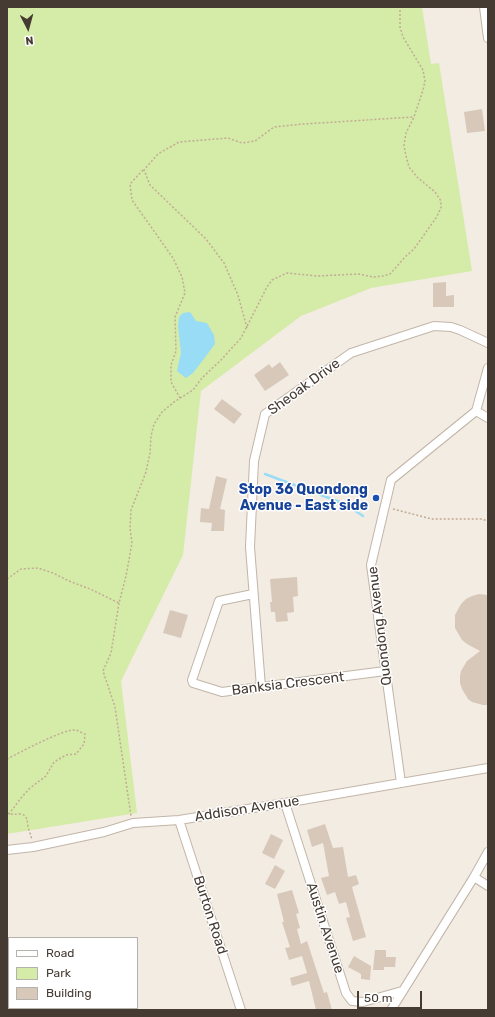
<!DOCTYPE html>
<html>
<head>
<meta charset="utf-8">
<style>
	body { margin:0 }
	#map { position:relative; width:495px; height:1017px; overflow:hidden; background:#f3ece3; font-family:Rubik,sans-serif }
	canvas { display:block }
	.frame { position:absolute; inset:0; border:8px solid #453b33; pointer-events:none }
	.legend { position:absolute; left:8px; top:937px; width:130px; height:72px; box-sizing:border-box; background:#fff; border:1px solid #b5b1ad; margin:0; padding:5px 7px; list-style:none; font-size:12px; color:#453b33 }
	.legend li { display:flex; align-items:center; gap:8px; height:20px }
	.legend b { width:20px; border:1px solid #b5b1ad }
	.north { position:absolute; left:8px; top:8px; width:40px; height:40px; -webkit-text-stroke:3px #fff; paint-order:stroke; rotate:174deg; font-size:11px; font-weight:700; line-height:16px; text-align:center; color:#453b33 }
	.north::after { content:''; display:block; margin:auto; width:14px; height:18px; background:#453b33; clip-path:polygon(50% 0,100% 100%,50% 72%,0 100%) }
	.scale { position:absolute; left:357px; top:991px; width:65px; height:18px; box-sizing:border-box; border:2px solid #453b33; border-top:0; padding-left:5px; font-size:12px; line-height:14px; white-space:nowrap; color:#453b33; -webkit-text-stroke:3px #fff; paint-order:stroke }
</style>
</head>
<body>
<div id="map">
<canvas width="495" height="1017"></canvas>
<div class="frame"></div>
<ul class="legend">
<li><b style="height:5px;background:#fff"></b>Road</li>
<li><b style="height:11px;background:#d5eba8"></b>Park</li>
<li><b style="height:11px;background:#d8c8ba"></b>Building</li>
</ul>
<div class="north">N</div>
<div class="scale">50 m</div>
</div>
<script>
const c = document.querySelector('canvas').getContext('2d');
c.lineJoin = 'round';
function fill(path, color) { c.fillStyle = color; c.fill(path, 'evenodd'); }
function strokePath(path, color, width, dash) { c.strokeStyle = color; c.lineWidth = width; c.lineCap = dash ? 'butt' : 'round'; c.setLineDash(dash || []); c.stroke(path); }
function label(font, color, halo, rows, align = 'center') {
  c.font = font + ' Rubik,sans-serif'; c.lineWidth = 3; c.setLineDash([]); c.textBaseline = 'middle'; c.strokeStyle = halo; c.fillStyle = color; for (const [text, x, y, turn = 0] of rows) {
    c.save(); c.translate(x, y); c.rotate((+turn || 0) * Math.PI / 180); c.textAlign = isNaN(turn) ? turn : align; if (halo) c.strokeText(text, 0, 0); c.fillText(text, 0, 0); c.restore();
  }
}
const green = new Path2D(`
	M7 7H422L431 64 439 63 472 271 371 288 301 316 201 391 183 555 121 681 137 813 7 834Z`);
const water = new Path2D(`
	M190 312 196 321 207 323 214 335 215 344 209 352 193 373 186 378 177 371 181 353 178 326 179 317 183 313Z`);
const stream = new Path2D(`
	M265 474 345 504 363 516`);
const building = new Path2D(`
	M482 109 485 131 467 133 464 112Z
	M446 282V296L454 295V307H433V283Z
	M280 362 289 375 265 391 254 375 269 364 272 368Z
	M222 399 242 414 234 424 214 409Z
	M216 476 227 479 220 509 225 510 224 531H211L212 523 200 522 201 508 209 509Z
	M297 577 298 596 293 597 294 612 287 613 288 621 276 622 275 612H271L270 602H272L270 579Z
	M479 594 488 595V705H483L472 702 468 699 462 689 460 683V676L461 671 467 661 480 651 467 644 462 640 459 635 455 628V615L461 604 466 599 472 596Z
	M170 610 188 615 181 638 163 633Z
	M325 824 333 848 343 847 348 877 356 875 359 884 352 887 366 937 353 941 346 918 350 917 346 902 339 904 335 892 327 895 321 878 329 876 323 843 312 847 307 830Z
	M271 834 283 840 274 859 262 853Z
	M275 865 285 871 275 889 265 884Z
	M292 890 299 913 296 914 300 928 297 929 301 944 307 941 324 993 327 992 332 1010H316L309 981 292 986 290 978 307 973 302 956 289 960 285 948 290 947 282 922H284L277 894Z
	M375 950H386V957H396L395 967H384V970H373Z
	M354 956 371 966 370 980 361 979V974L348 967Z`);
const path = new Path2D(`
	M143 170 130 184 132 200 173 258 182 277 185 293 175 317 176 351 171 365V382L180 398
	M247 328 238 295 224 263 206 239 150 185 144 170 158 154 179 142 228 138 242 143 255 141 274 127 303 124 414 117
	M393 509 432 519H481L488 521
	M7 579 21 569 38 568 53 573 69 581 90 589 119 603 126 576 132 543 130 528 131 510 146 472 150 453 151 436 154 424 162 412 174 402 193 390 202 378 221 360 241 338 267 287 272 280 287 273 317 276 359 274 373 277 383 276 390 274 405 257 414 249 436 218 441 208V201L435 192 417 177 409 167 406 156 404 145 406 133 414 117 423 90 425 81 423 70 403 37 400 27V7
	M119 603 111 653 103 671 115 707 131 816
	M7 759C19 753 65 728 76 730 79 731 82 733 85 734L84 744 76 754 66 755 54 762 46 776 30 788 21 798 9 814 7 816
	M7 813C13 815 15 814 20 814 28 815 27 821 28 827 29 831 31 835 32 840`);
const street = new Path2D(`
	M484 7 488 38
	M476 411 488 418
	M253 594 219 601 192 680 193 683 222 692 385 671
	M261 687 250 547 254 461 265 414 351 353 434 326 451 327 460 330 488 343
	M401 783 371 565 391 480 476 411 488 368
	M285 803 346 993 352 1001 363 1002 402 991
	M179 820 241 1010
	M7 850 33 847 104 832 133 823 179 820 285 803 488 768
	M474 877 488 886
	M65 1008 66 1010
	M391 1010 474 877 488 852`);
const markers = [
	[376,498,4,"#1a4fb4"]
];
const streetNames = [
	["Sheoak Drive",304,387,-36],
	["Quondong Avenue",380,626,-97],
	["Banksia Crescent",288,684,-7],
	["Addison Avenue",247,809,-9],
	["Burton Road",210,915,72],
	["Austin Avenue",325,928,72]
];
const transitNames = [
	["Stop 36 Quondong",368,490],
	["Avenue - East side",368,506]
];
fill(green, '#d5eba8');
fill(water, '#99dcf5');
strokePath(stream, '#99dcf5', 2.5);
fill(building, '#d8c8ba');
strokePath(street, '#c2b5a8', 10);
strokePath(path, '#c2ac95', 1.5, [2, 2]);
strokePath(street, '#fff', 8);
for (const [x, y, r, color] of markers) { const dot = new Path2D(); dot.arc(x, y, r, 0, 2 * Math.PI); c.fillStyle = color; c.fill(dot); strokePath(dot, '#fff', 1.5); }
label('14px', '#453b33', '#fff', streetNames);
label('bold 14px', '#164399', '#fff', transitNames, 'right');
</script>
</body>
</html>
